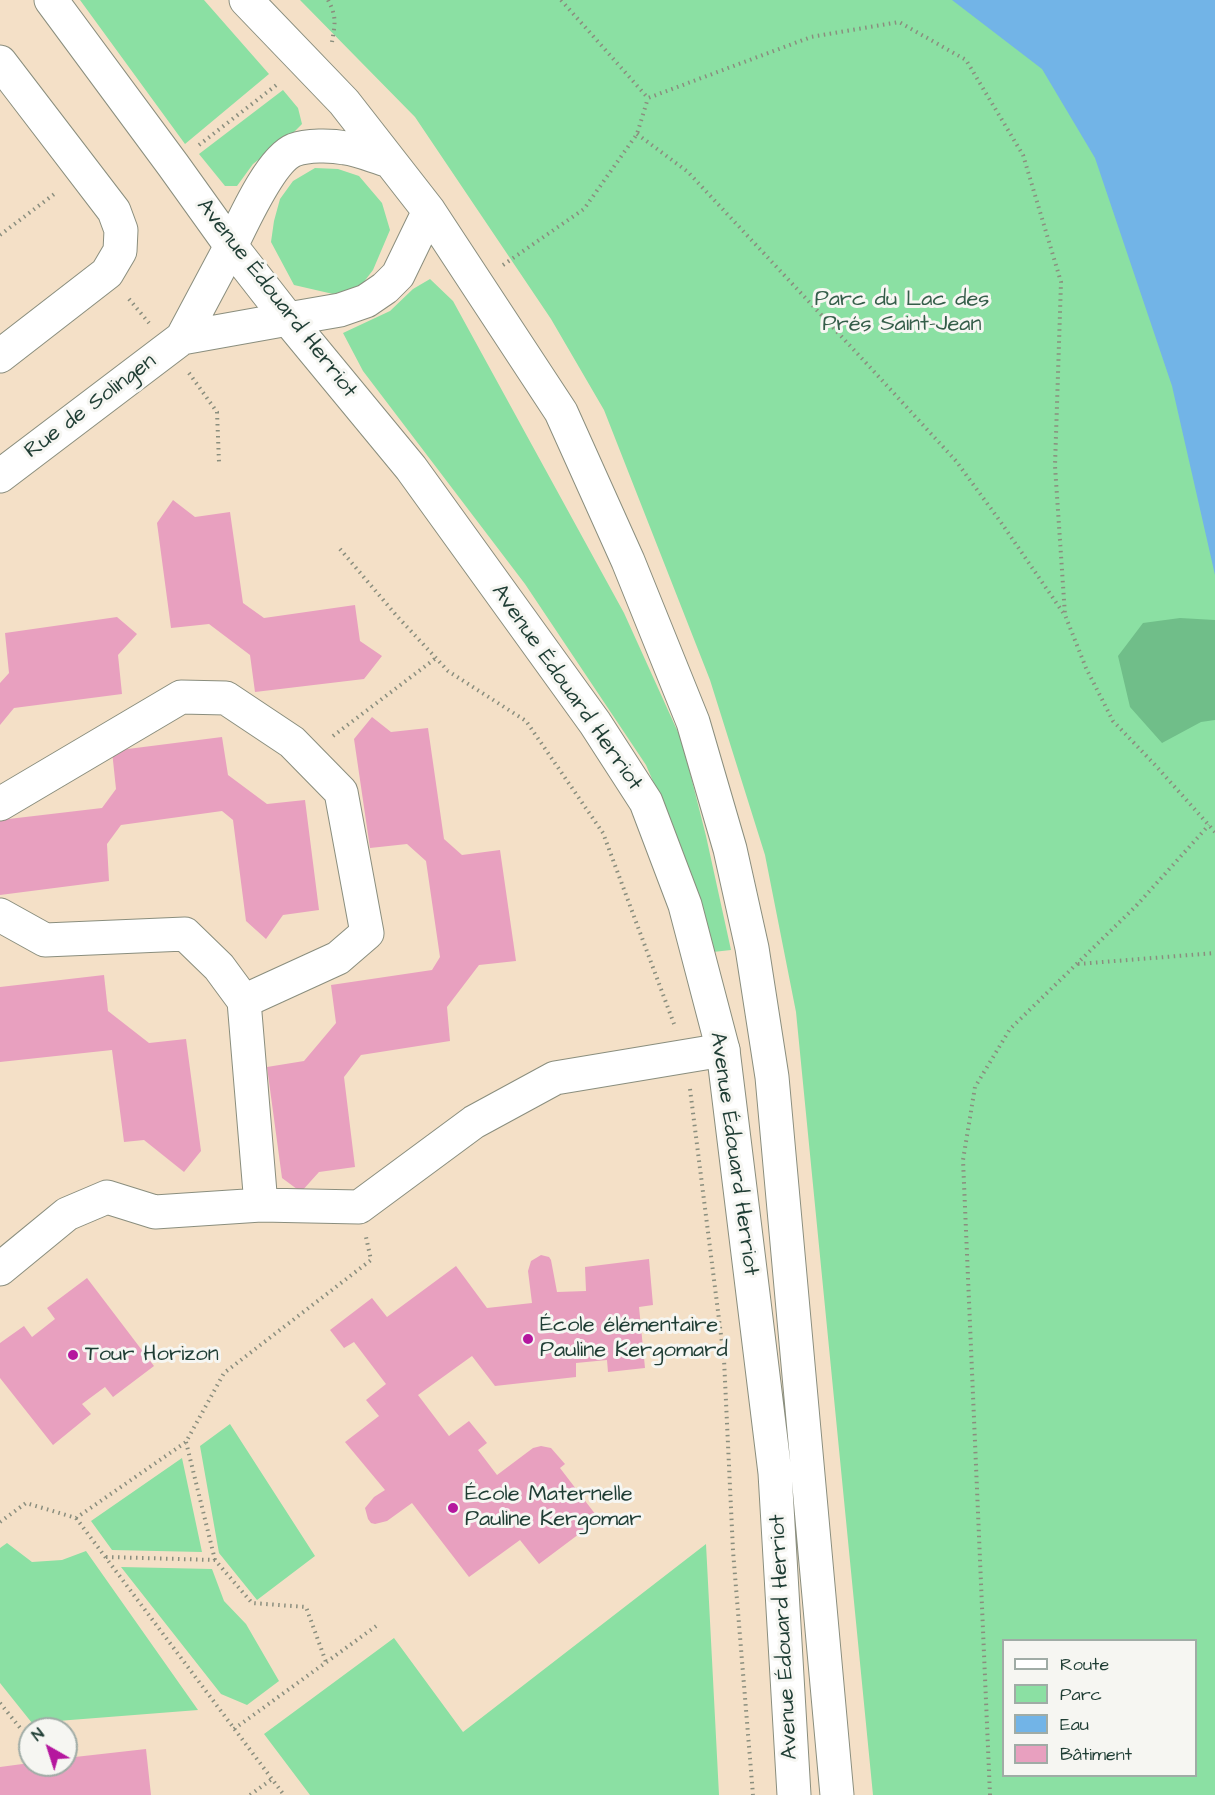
<!DOCTYPE html>
<html>
<head>
<meta charset="utf-8">
<style>
	body { margin:0 }
	#map { position:relative; width:1215px; height:1795px; overflow:hidden; background:#f4e0c7; font-family:"Architects Daughter",sans-serif }
	canvas { display:block }
	.legend { position:absolute; left:1002px; top:1639px; width:195px; height:138px; box-sizing:border-box; background:#f6f6f2; border:2px solid #a0aca6; margin:0; padding:8px 10px; list-style:none; font-size:18px; color:#1f3d34 }
	.legend li { display:flex; align-items:center; gap:12px; height:30px }
	.legend b { width:30px; border:2px solid #a0aca6 }
	.north { position:absolute; left:18px; top:1717px; width:60px; height:60px; box-sizing:border-box; background:#f6f6f2; border:2px solid #a0aca6; border-radius:50%; rotate:321deg; font-size:16px; font-weight:700; line-height:24px; text-align:center; color:#1f3d34 }
	.north::after { content:''; display:block; margin:auto; width:21px; height:27px; background:#b5179e; clip-path:polygon(50% 0,100% 100%,50% 72%,0 100%) }
</style>
</head>
<body>
<div id="map">
<canvas width="1215" height="1795"></canvas>
<ul class="legend">
<li><b style="height:8px;background:#fff"></b>Route</li>
<li><b style="height:16px;background:#8be0a3"></b>Parc</li>
<li><b style="height:16px;background:#72b4e7"></b>Eau</li>
<li><b style="height:16px;background:#e8a0bf"></b>Bâtiment</li>
</ul>
<div class="north">N</div>
</div>
<script>
const c = document.querySelector('canvas').getContext('2d');
c.lineJoin = 'round';
function fill(path, color) { c.fillStyle = color; c.fill(path, 'evenodd'); }
function strokePath(path, color, width, dash) { c.strokeStyle = color; c.lineWidth = width; c.lineCap = dash ? 'butt' : 'round'; c.setLineDash(dash || []); c.stroke(path); }
function label(font, color, halo, rows, align = 'center') {
  c.font = font + ' "Architects Daughter",sans-serif'; c.lineWidth = 6; c.setLineDash([]); c.textBaseline = 'middle'; c.strokeStyle = halo; c.fillStyle = color; for (const [text, x, y, turn = 0] of rows) {
    c.save(); c.translate(x, y); c.rotate((+turn || 0) * Math.PI / 180); c.textAlign = isNaN(turn) ? turn : align; if (halo) c.strokeText(text, 0, 0); c.fillText(text, 0, 0); c.restore();
  }
}
const green = new Path2D(`
	M80 0H204L269 74 185 144Z
	M300 0H1215V1795H873L796 1012 765 855 710 680 604 410 551 319 415 117ZM1004 1640H1196V1776H1004Z
	M283 90 298 108 302 124 293 133 253 164 237 186H225L199 154Z
	M315 168 338 169 359 176 382 203 390 230 373 270 360 287 333 294 294 285 271 242 274 221 280 199 293 181Z
	M430 279 453 301 624 613 682 741 706 836 731 950 713 952 677 837 646 765 525 584 363 371 343 333 390 311 413 289Z
	M230 1424 315 1556 257 1600 219 1553 200 1446Z
	M182 1458 202 1552 112 1550 91 1521Z
	M7 1543 32 1562 62 1560 86 1551 198 1710 32 1723 0 1683V1548Z
	M706 1544 719 1795H310L264 1734 394 1638 463 1732Z
	M121 1567 212 1569 224 1601 246 1624 279 1681 247 1705 221 1694Z`);
const forest = new Path2D(`
	M1180 618 1215 620V720L1201 722 1162 743 1130 707 1118 656 1143 623Z`);
const water = new Path2D(`
	M952 0H1215V575L1172 386 1095 158 1042 69Z`);
const building = new Path2D(`
	M173 500 195 517 230 512 243 603 264 618 355 605 360 641 382 656 364 679 255 692 250 655 209 624 171 628 157 523Z
	M117 617 137 634 118 655 122 694 14 708 0 725V683L9 673 5 633Z
	M372 717 391 732 428 728 444 839 462 855 500 850 516 961 479 965 447 1007 450 1041 361 1055 344 1077 355 1167 319 1172 301 1192 282 1178 267 1067 304 1061 336 1023 331 985 432 970 440 957 426 861 407 844 370 848 354 739Z
	M222 737 228 775 267 804 305 800 319 910 283 915 266 939 246 921 233 820 222 811 121 825 107 844 109 881 0 895V820L102 808 116 789 112 751Z
	M104 975 108 1011 149 1043 186 1039 201 1151 184 1172 144 1140 124 1142 112 1050 0 1062V987Z
	M541 1255 549 1257 551 1260 557 1292 586 1291 585 1267 649 1259 653 1305 639 1307 645 1368 608 1372 607 1360 576 1363V1377L495 1386 472 1356 418 1395 449 1436 469 1421 487 1443 478 1450 497 1475 533 1448 541 1446 551 1448 565 1464 560 1468 599 1519 539 1564 520 1540 469 1577 412 1503 387 1521 375 1524 371 1523 368 1519 365 1508 374 1497 385 1490 345 1442 379 1416 366 1400 386 1384 354 1342 344 1348 330 1330 372 1298 387 1317 456 1266 487 1308 532 1303 528 1271 531 1261Z
	M87 1278 154 1366 113 1397 105 1387 82 1404 91 1414 53 1445 0 1378V1343L24 1326 32 1337 55 1319 47 1308Z
	M146 1749 151 1795H0V1767L30 1763V1765H66V1758Z`);
const path = new Path2D(`
	M328 0C337 17 335 24 332 42
	M561 0 648 98 811 37 899 22 966 60 1023 155 1061 282 1055 466 1065 615 1086 668 1113 721 1156 766 1215 832
	M637 134 688 172 868 365 956 461 1000 521 1064 614
	M199 145 279 83
	M0 235 57 192
	M503 265 584 209 637 134 648 98
	M129 299 149 323
	M189 373 217 412 219 462
	M340 549 396 615 448 671 526 721 603 833 674 1024
	M333 736 436 658
	M1078 964 1215 953
	M690 1089 724 1359 733 1551 753 1795
	M186 1442 215 1560
	M76 1518 284 1795
	M0 1522 26 1503 76 1518 186 1442 224 1373 371 1260 366 1237
	M106 1557 215 1560 252 1603 306 1607 326 1662
	M0 1703 21 1729
	M234 1729 379 1624
	M250 1795 272 1779
	M990 1795 963 1160 975 1087 1010 1029 1136 906 1209 825`);
const minor = new Path2D(`
	M0 62 114 211 121 230 120 251 107 273 0 356
	M182 338 288 319
	M0 476 182 338 231 246
	M0 804 181 697 226 698 292 742 341 792 367 933 338 958 244 1001 219 967 185 934 45 940 0 915
	M244 1001 261 1205
	M0 1269 67 1214 107 1197 155 1212 261 1205 359 1207 474 1122 555 1078 723 1050`);
const major = new Path2D(`
	M51 0 173 165 231 246 288 319 411 468 595 723 646 802 685 905 723 1050 775 1473 794 1795
	M246 0 344 102 429 211 561 412 628 561 693 722 730 849 752 948 772 1077 837 1795
	M231 246C243 222 270 160 294 150 307 145 331 145 345 148 360 150 375 157 390 161
	M288 319 340 310 366 301 385 288 398 275 429 211`);
const markers = [
	[528,1339,6,"#b5179e"],
	[73,1355,6,"#b5179e"],
	[453,1508,6,"#b5179e"]
];
const streetNames = [
	["Avenue Édouard Herriot",276,299,52],
	["Rue de Solingen",91,407,-37],
	["Avenue Édouard Herriot",566,688,55],
	["Avenue Édouard Herriot",733,1154,82],
	["Avenue Édouard Herriot",785,1637,-93]
];
const parkNames = [
	["Parc du Lac des",902,300],
	["Prés Saint-Jean",902,325]
];
const poiNames = [
	["École élémentaire",540,1326],
	["Pauline Kergomard",540,1351],
	["Tour Horizon",85,1355],
	["École Maternelle",465,1495],
	["Pauline Kergomar",465,1520]
];
fill(green, '#8be0a3');
fill(forest, '#70be89');
fill(water, '#72b4e7');
fill(building, '#e8a0bf');
strokePath(minor, '#8a8e7e', 35);
strokePath(major, '#8a8e7e', 35);
strokePath(path, '#8a8e7e', 4, [1.5, 4.5]);
strokePath(minor, '#fff', 33);
strokePath(major, '#fff', 33);
for (const [x, y, r, color] of markers) { const dot = new Path2D(); dot.arc(x, y, r, 0, 2 * Math.PI); c.fillStyle = color; c.fill(dot); strokePath(dot, '#f6f6f2', 2); }
label('22px', '#1f3d34', '#f6f6f2', streetNames);
label('22px', '#355e4a', '#f6f6f2', parkNames);
label('22px', '#1f3d34', '#f6f6f2', poiNames, 'left');
</script>
</body>
</html>
